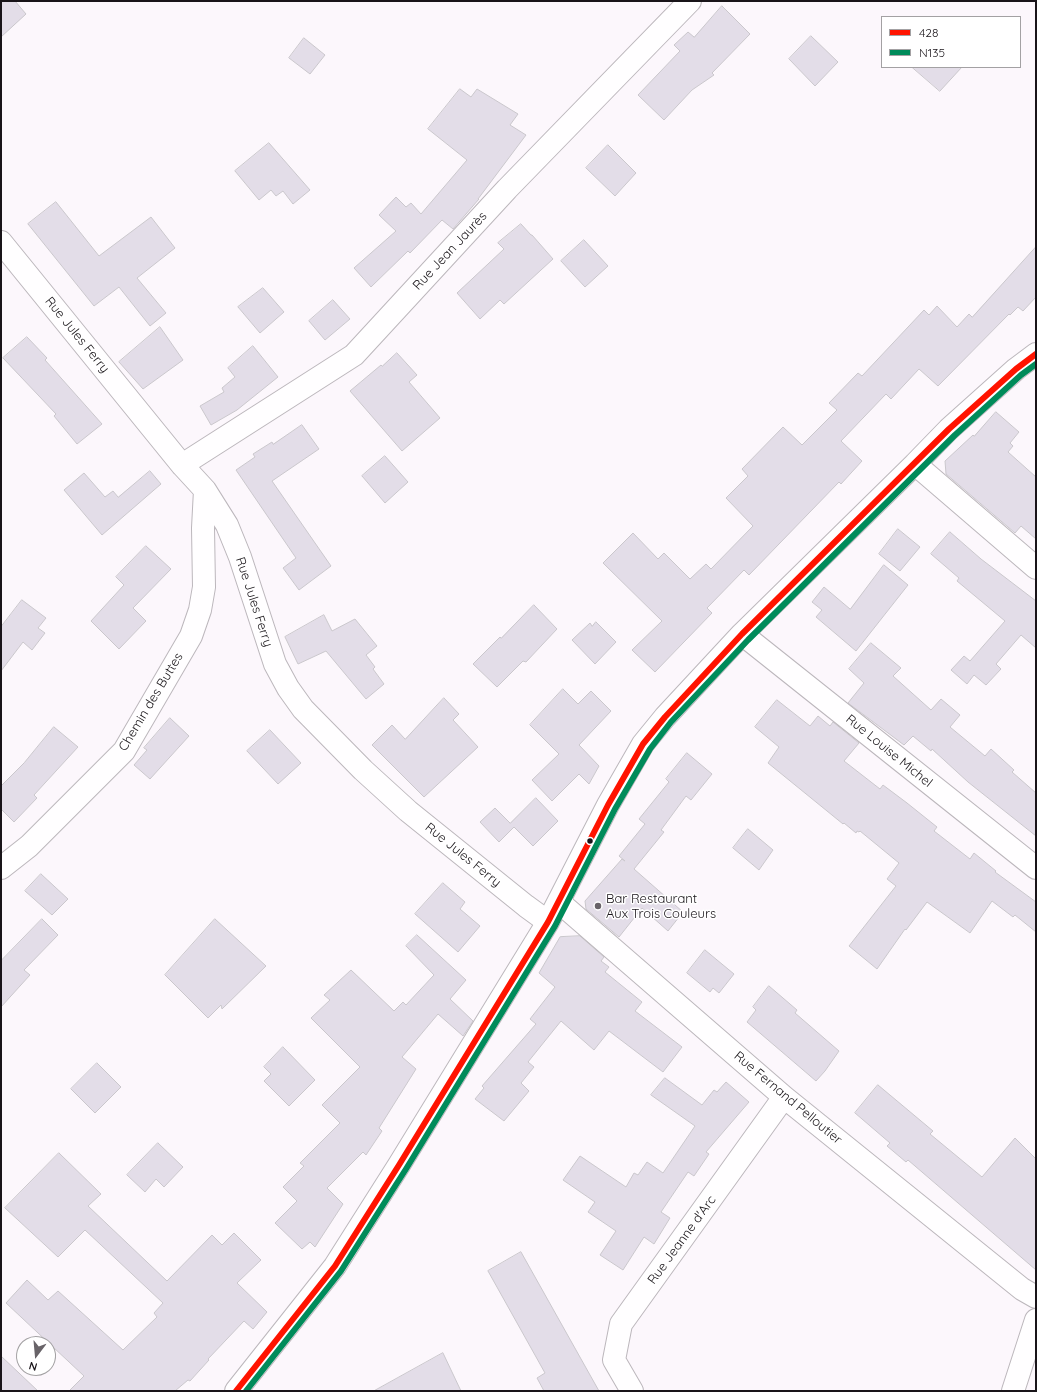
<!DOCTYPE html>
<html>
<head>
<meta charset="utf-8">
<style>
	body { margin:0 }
	#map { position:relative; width:1037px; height:1392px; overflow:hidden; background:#fcf7fc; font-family:Quicksand,sans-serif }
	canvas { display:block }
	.frame { position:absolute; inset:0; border:2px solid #191419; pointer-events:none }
	.legend { position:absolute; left:881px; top:16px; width:140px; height:52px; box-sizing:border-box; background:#fff; border:1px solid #a3a1a3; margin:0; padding:5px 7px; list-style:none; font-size:12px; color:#191419 }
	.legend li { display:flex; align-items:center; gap:8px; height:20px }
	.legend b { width:20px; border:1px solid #a3a1a3 }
	.north { position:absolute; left:16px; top:1336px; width:40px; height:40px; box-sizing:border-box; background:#fff; border:1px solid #a3a1a3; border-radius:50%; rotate:196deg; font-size:11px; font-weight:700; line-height:16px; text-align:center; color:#191419 }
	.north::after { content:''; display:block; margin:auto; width:14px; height:18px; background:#686368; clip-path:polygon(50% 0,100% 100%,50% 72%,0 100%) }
</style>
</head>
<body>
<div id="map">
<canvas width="1037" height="1392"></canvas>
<div class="frame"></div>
<ul class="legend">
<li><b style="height:5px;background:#ff1400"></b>428</li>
<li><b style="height:5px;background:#008b5a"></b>N135</li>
</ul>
<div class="north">N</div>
</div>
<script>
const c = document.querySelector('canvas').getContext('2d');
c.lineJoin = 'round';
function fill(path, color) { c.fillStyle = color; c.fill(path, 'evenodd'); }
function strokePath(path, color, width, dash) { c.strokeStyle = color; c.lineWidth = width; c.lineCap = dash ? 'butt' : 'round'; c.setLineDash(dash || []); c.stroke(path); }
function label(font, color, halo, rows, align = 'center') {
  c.font = font + ' Quicksand,sans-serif'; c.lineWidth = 3; c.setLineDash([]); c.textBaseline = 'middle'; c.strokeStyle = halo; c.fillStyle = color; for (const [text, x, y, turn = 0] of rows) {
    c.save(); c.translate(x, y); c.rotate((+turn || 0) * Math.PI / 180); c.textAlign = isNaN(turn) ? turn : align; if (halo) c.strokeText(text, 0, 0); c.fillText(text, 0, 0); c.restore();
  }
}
const building = new Path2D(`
	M1 1H15L26 14 1 37Z
	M722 6 750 34 712 73 714 75 692 90 664 120 638 95 680 51 674 45 688 32 694 37Z
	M811 36 838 62 815 86 789 59Z
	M304 38 325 55 310 74 289 58Z
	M912 67H962L940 91Z
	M460 89 471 97 477 89 518 114 510 125 526 135 478 199H479L453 229 442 220 410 253 408 251 371 287 354 268 396 231 379 215 396 197 406 207 411 203 421 214 467 160 428 129Z
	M269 143 310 190 293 204 283 191 276 196 271 190 259 200 235 171Z
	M608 145 636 173 615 196 586 168Z
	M56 202 99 256 151 217 175 248 137 278 166 313 150 326 119 287 94 306 28 224Z
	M521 224 531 235H532L553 259 504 304 500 300 480 319 457 293 504 249 498 243Z
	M584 240 608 266 585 287 561 261Z
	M1036 247V297L1023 311 1018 307 1010 315 1009 314 938 386 919 369 891 399 886 394 841 441 862 461 841 484 839 482 749 575 744 570 707 608 712 613 655 672 632 650 662 621 603 563 633 533 658 559 664 553 690 579 706 564 711 569 753 526 726 498 748 476 742 469 783 427 802 445 837 410 829 403 858 373 862 376 924 310 929 315 937 306 957 327 969 314 972 317Z
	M263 288 284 312 260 333 238 307Z
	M333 300 350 319 325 340 309 321Z
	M160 327 183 360 143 389 119 362Z
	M27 337 47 358 45 360 102 424 77 444 54 416 56 414 3 358Z
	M253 346 278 377 237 410 211 425 200 406 224 392 222 388 235 377 228 368Z
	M397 353 417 375 409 382 440 418 402 451 350 391 381 365 382 366Z
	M996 412 1019 432 1010 443 1013 446 1008 452 1036 477V539L1021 526 1015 533 946 474 945 461 973 435 974 436Z
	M302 425 319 449 272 481 331 566 299 590 283 568 296 558 236 470 255 457 253 454 272 442 273 444Z
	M385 456 408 482 385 503 362 476Z
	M150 471 161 484 102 535 64 490 84 473 105 497 113 491 118 497Z
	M898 529 920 547 900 571 879 554Z
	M950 532 981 559 1036 601V648L1021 635 996 664 1001 669 986 685 974 675 967 684 951 670 964 656 970 661 1005 621 957 581 959 578 931 554Z
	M146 546 171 569 133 608 146 621 119 649 91 621 124 585 116 577Z
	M884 565 908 585 856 651 816 617 822 610 812 602 824 587 850 609Z
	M22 600 46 618 38 628 45 633 32 650 23 642 1 671V627Z
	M534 605 557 629 526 662 523 661 497 687 473 664 500 637 501 638Z
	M324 615 332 631 355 619 377 646 366 655 375 667 373 669 384 684 366 699 326 651 298 664 285 637Z
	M596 622 616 642 595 664 572 640 590 623 592 626Z
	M871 643 901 668 893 676 931 710 941 699 960 715 950 727 985 756 991 749 1014 770 1012 772 1036 793V836L968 782 932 749 931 751 913 736 904 745 848 703 864 683 849 669Z
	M563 689 578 704 591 691 611 711 579 745 599 766 589 784 579 774 552 801 532 780 559 754 530 725Z
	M444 698 459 714 453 720 478 747 424 797 372 745 392 725 405 739Z
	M777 700 810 726 818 716 830 726 833 722 859 743 844 761 880 789 883 785 907 803 937 827 934 831 970 859 974 853 996 871 995 872 1036 902V932L1015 915 1013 917 992 901 970 933 927 902 906 930 905 929 877 969 849 946 896 886 887 879 899 863 860 831 859 832 857 831 856 833 844 823 843 824 768 763 779 747 755 727Z
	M170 718 189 736 150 779 134 765 147 750 144 748Z
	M54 727 78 747 34 795 37 798 14 822 1 809V786L24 763Z
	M270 730 301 763 278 784 247 751Z
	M687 753 712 774 691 800 686 796 661 830 664 832 634 869 683 912 668 931 642 908 619 937 586 909 585 901 622 859 625 861 619 856 645 824 639 819 669 782 666 779Z
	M536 798 558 821 533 846 514 827 499 842 480 822 495 808 510 823Z
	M748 829 773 850 759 870 733 848Z
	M41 874 68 899 52 915 25 891Z
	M443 883 465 902 460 909 480 926 458 952 415 914Z
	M42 919 58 935 24 970 30 975 1 1007V961Z
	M215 919 266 966 222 1009 221 1005 208 1018 165 975Z
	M417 935 466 980 450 999 473 1021 463 1036 438 1014 402 1057 416 1069 379 1128 382 1131 366 1155 363 1152 327 1188 343 1204 315 1247 310 1242 302 1249 275 1223 297 1201 283 1187 304 1166 300 1163 340 1123 322 1105 360 1067 311 1018 330 1000 324 995 351 970 394 1011 403 1002 406 1005 434 975 406 946Z
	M580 936 604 957 601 961 609 967 605 972 642 1002 635 1011 682 1047 663 1072 609 1031 594 1050 561 1021 528 1062 534 1067 521 1083 529 1091 504 1121 475 1099 484 1088 482 1086 536 1024 530 1019 555 987 539 973 560 937Z
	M705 950 734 974 719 993 713 988 710 992 687 973Z
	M769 986 797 1010 795 1013 839 1051 825 1071 816 1081 747 1022 756 1010 753 1007Z
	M283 1047 315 1080 289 1106 264 1081 271 1074 264 1067Z
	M97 1063 121 1087 95 1113 71 1089Z
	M665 1078 702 1105 714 1090 717 1092 726 1082 749 1102 706 1152 709 1154 694 1176 688 1172 661 1212 670 1218 654 1244 644 1237 623 1270 600 1255 616 1231 588 1212 595 1202 563 1180 580 1156 626 1187 634 1173 638 1175 647 1162 663 1173 695 1126 651 1095Z
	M878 1085 933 1131 930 1134 982 1177 1015 1138 1036 1159V1270L908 1160 906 1162 887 1146 890 1143 855 1113Z
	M158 1143 183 1167 164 1187 156 1179 145 1192 127 1175Z
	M59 1153 101 1194 88 1206 167 1281 212 1235 222 1245 234 1233 261 1260 237 1283 267 1312 253 1329 244 1321 208 1359 209 1360 190 1381 188 1380 175 1391H69L84 1376 6 1303 27 1280 48 1300 58 1291 123 1350 157 1317 154 1313 163 1303 85 1230 58 1257 5 1208Z
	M521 1252 599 1391H544L537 1378 545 1373 488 1271Z
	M443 1353 461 1391H374Z
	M1 1356 38 1391H1Z`);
const minor = new Path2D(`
	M1 242 182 465 205 490 227 525 240 557 275 664 288 688 303 709 363 770 408 811 526 906 548 922
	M915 464 1036 568
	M182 465 354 355 507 189 690 1
	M742 634 1036 868
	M1 868 29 846 124 751 191 636 200 610 204 587 203 528 205 490
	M559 902 784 1097 1022 1289 1036 1297
	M236 1391 335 1266 399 1165 548 922 608 805 643 744 665 717 742 634 915 464 949 429 1016 369 1036 354
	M632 1391 614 1360 621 1324 784 1097
	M1013 1391 1036 1320`);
const bus1 = new Path2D(`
	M236 1391 335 1266 399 1165 548 922 608 805 643 744 665 717 742 634 949 429 1016 369 1036 354`);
const bus2 = new Path2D(`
	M246 1391 341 1271 406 1169 555 926 615 809 650 749 671 722 748 640 955 435 1021 375 1036 364`);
const markers = [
	[590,841,3.5,"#191419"],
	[598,906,4,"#686368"]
];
const streetNames = [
	["Rue Jean Jaurès",450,251,-47],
	["Rue Jules Ferry",77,335,51],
	["Rue Jules Ferry",254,602,72],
	["Chemin des Buttes",151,702,-59],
	["Rue Louise Michel",889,751,39],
	["Rue Jules Ferry",463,855,39],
	["Rue Fernand Pelloutier",788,1098,40],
	["Rue Jeanne d'Arc",682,1240,-54]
];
const poiNames = [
	["Bar Restaurant",606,899],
	["Aux Trois Couleurs",606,914]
];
fill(building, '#e3dde8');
strokePath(building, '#cac7cc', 1);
strokePath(minor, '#bcb7bc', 24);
strokePath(minor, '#fffeff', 22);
strokePath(bus1, '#ff1400', 6);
strokePath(bus2, '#008b5a', 6);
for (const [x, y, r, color] of markers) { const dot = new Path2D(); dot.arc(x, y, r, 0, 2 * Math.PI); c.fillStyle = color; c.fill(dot); strokePath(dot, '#fff', 1.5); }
label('13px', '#191419', '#fff', streetNames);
label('13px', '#191419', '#fff', poiNames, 'left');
</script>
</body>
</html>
